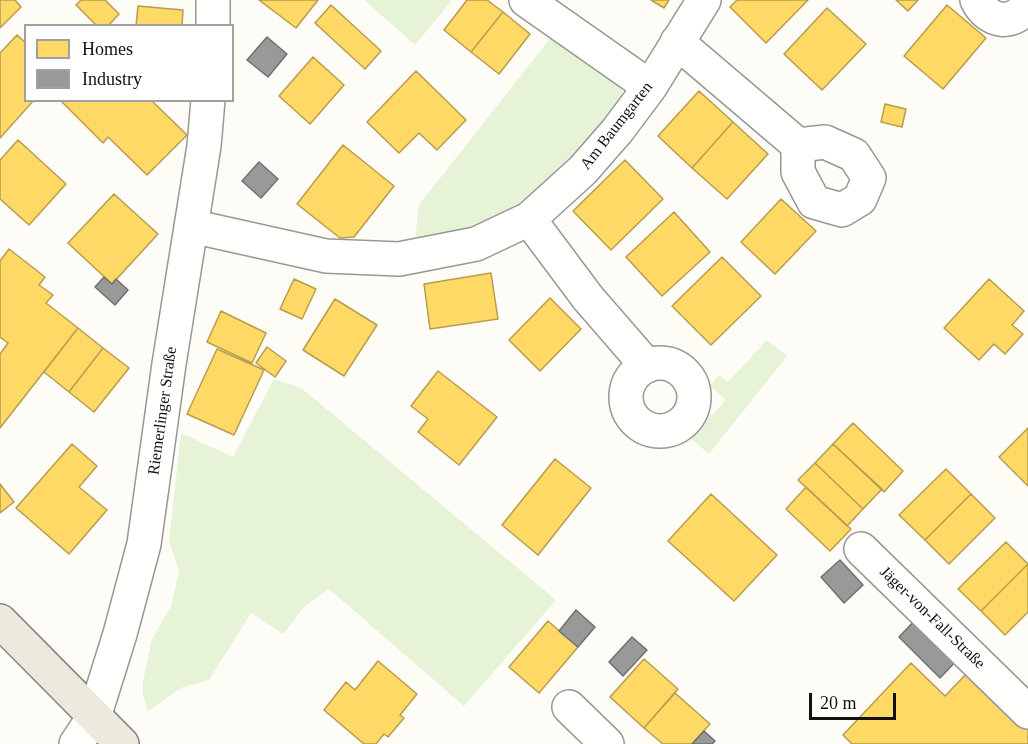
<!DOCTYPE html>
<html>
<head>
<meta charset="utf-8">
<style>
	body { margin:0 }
	#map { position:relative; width:1028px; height:744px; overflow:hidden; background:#fdfcf7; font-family:Georgia,serif }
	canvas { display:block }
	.legend { position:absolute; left:24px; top:24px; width:210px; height:78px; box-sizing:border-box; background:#fff; border:2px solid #a0a0a0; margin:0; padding:8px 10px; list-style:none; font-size:18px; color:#111 }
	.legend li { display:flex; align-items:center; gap:12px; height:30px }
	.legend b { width:30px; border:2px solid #a0a0a0 }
	.scale { position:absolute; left:809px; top:693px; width:87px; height:27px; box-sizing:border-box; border:3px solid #111; border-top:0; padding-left:8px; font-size:18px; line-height:21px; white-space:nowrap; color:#111; -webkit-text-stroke:4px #fff; paint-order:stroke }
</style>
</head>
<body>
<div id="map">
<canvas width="1028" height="744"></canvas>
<ul class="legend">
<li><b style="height:16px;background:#ffd966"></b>Homes</li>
<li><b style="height:16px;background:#999"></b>Industry</li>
</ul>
<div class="scale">20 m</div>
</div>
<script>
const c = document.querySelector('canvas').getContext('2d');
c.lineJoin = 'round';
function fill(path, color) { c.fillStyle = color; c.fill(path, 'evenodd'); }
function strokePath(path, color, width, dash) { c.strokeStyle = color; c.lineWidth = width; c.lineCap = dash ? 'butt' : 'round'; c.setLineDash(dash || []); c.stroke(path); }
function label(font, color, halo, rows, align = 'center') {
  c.font = font + ' Georgia,serif'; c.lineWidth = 6; c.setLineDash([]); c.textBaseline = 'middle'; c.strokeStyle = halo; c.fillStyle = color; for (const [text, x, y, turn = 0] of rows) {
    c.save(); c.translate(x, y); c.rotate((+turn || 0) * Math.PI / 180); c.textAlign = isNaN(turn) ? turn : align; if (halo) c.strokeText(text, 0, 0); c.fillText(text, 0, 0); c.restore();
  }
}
const green = new Path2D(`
	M364 0H452L415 45Z
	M552 36 619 85 626 100 571 159 524 202 466 229 415 240 419 205Z
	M767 340 787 356 709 454 690 438 726 400 710 386 719 375 728 382Z
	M274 379 301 388 556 600 464 706 329 589 304 607 283 634 251 613 209 680 183 687 148 711 143 696V681L152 639 171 606 179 571 169 541 181 433 233 457Z`);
const homes = new Path2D(`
	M0 0H15L21 7 0 28Z
	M81 0H105L119 14 108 26H97L76 5Z
	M259 0H318L296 28Z
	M467 0H487L503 12 471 52 444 30Z
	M651 0H669L664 8Z
	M737 0H808L766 43 730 7Z
	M896 0H918L908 11Z
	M331 5 381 51 365 69 315 23Z
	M947 5 986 38 943 89 904 56Z
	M138 6 183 10 182 26H136Z
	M827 8 866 44 822 90 784 54Z
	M503 12 530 34 499 74 471 52Z
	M17 35 26 43V100H34L0 138V53Z
	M313 57 344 85 310 124 279 96Z
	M416 71 466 120 437 150 419 133 399 153 367 122Z
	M699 91 733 122 692 168 658 136Z
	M60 100H151L187 135 147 175 108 137 103 143Z
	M885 104 906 109 902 127 881 122Z
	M733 122 768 154 727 199 692 168Z
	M18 140 66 184 29 225 0 199V160Z
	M343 145 394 186 354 237 340 238 297 204Z
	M625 160 663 199 611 250 573 211Z
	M114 194 158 234 112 284 68 243Z
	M781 199 816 231 775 274 741 242Z
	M674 212 710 252 662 296 626 257Z
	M9 249 45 277 39 285 53 295 46 303 78 328 0 428V354L8 343 0 337V261Z
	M722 257 761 296 711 345 672 306Z
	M491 273 498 319 430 329 424 284Z
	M294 279 316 289 302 319 280 309Z
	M989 279 1024 311 1012 325 1023 334 1005 354 994 344 979 360 944 328Z
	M550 298 581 329 540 371 509 340Z
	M335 299 377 325 344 376 303 350Z
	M221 311 266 333 252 363 207 342Z
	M78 328 103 348 69 392 44 372Z
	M267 347 286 361 275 377 256 363Z
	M103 348 129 368 94 412 69 392Z
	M217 349 264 370 234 435 187 414Z
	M438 371 497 417 459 465 418 432 428 419 411 406Z
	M853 423 903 471 884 492 833 444Z
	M1028 428V486L999 457Z
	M72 444 97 466 79 487 107 510 69 554 16 508Z
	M833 444 882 489 863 509 815 463Z
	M555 459 591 488 538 555 502 525Z
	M815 463 863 509 847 526 798 480Z
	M946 469 971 494 925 540 899 515Z
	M0 484 14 502 0 513Z
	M806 487 851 529 830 551 786 509Z
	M711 494 777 555 734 601 668 541Z
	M971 494 995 518 949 564 925 540Z
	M1006 542 1028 564 981 611 958 589Z
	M1028 564V612L1005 635 981 611Z
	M548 621 578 647 539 693 509 667Z
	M644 659 678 689 644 728 610 697Z
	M378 661 417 694 400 715 404 718 388 737 384 734 376 744H364L324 710 346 682 355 690Z
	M911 663 945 696 972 668 1028 720V744H852L843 735Z
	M675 693 710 724 692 744H663L644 728Z`);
const industry = new Path2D(`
	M267 37 287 54 268 77 247 60Z
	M259 162 278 179 261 198 242 181Z
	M104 277 112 284 116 279 128 290 115 305 95 287Z
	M840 560 863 585 844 603 821 577Z
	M576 610 595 627 578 647 559 631Z
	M919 616 960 657 940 678 899 637Z
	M632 637 647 650 623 676 609 662Z
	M704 731 715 741 712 744H692Z`);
const minor = new Path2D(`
	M526 0 650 87
	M977 0C988 23 1014 27 1028 4
	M213 26V0
	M677 42 798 145V172L814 202 842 210 860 199 869 178 854 155 825 142 798 145
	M529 219 588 298 647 366
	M191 226 326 256 399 259 476 244 529 219 583 170 617 131 650 87 704 0
	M626 397a34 34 0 1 1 68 0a34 34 0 1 1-68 0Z
	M861 549 1028 712
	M569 707 607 744
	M76 744 94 717 120 634 144 544 169 364 204 146 208 100`);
const major = new Path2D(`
	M0 621 122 744`);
const streetNames = [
	["Am Baumgarten",617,126,-52],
	["Riemerlinger Straße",163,411,-82],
	["Jäger-von-Fall-Straße",932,618,44]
];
fill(green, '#e7f3d7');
fill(homes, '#ffd966');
strokePath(homes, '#b89d4c', 1.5);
fill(industry, '#999');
strokePath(industry, '#707070', 1.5);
strokePath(minor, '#979795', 36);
strokePath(major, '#858482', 36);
strokePath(minor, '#fffffe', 33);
strokePath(major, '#ede9dc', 33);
label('16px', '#111', '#fff', streetNames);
</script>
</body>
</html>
